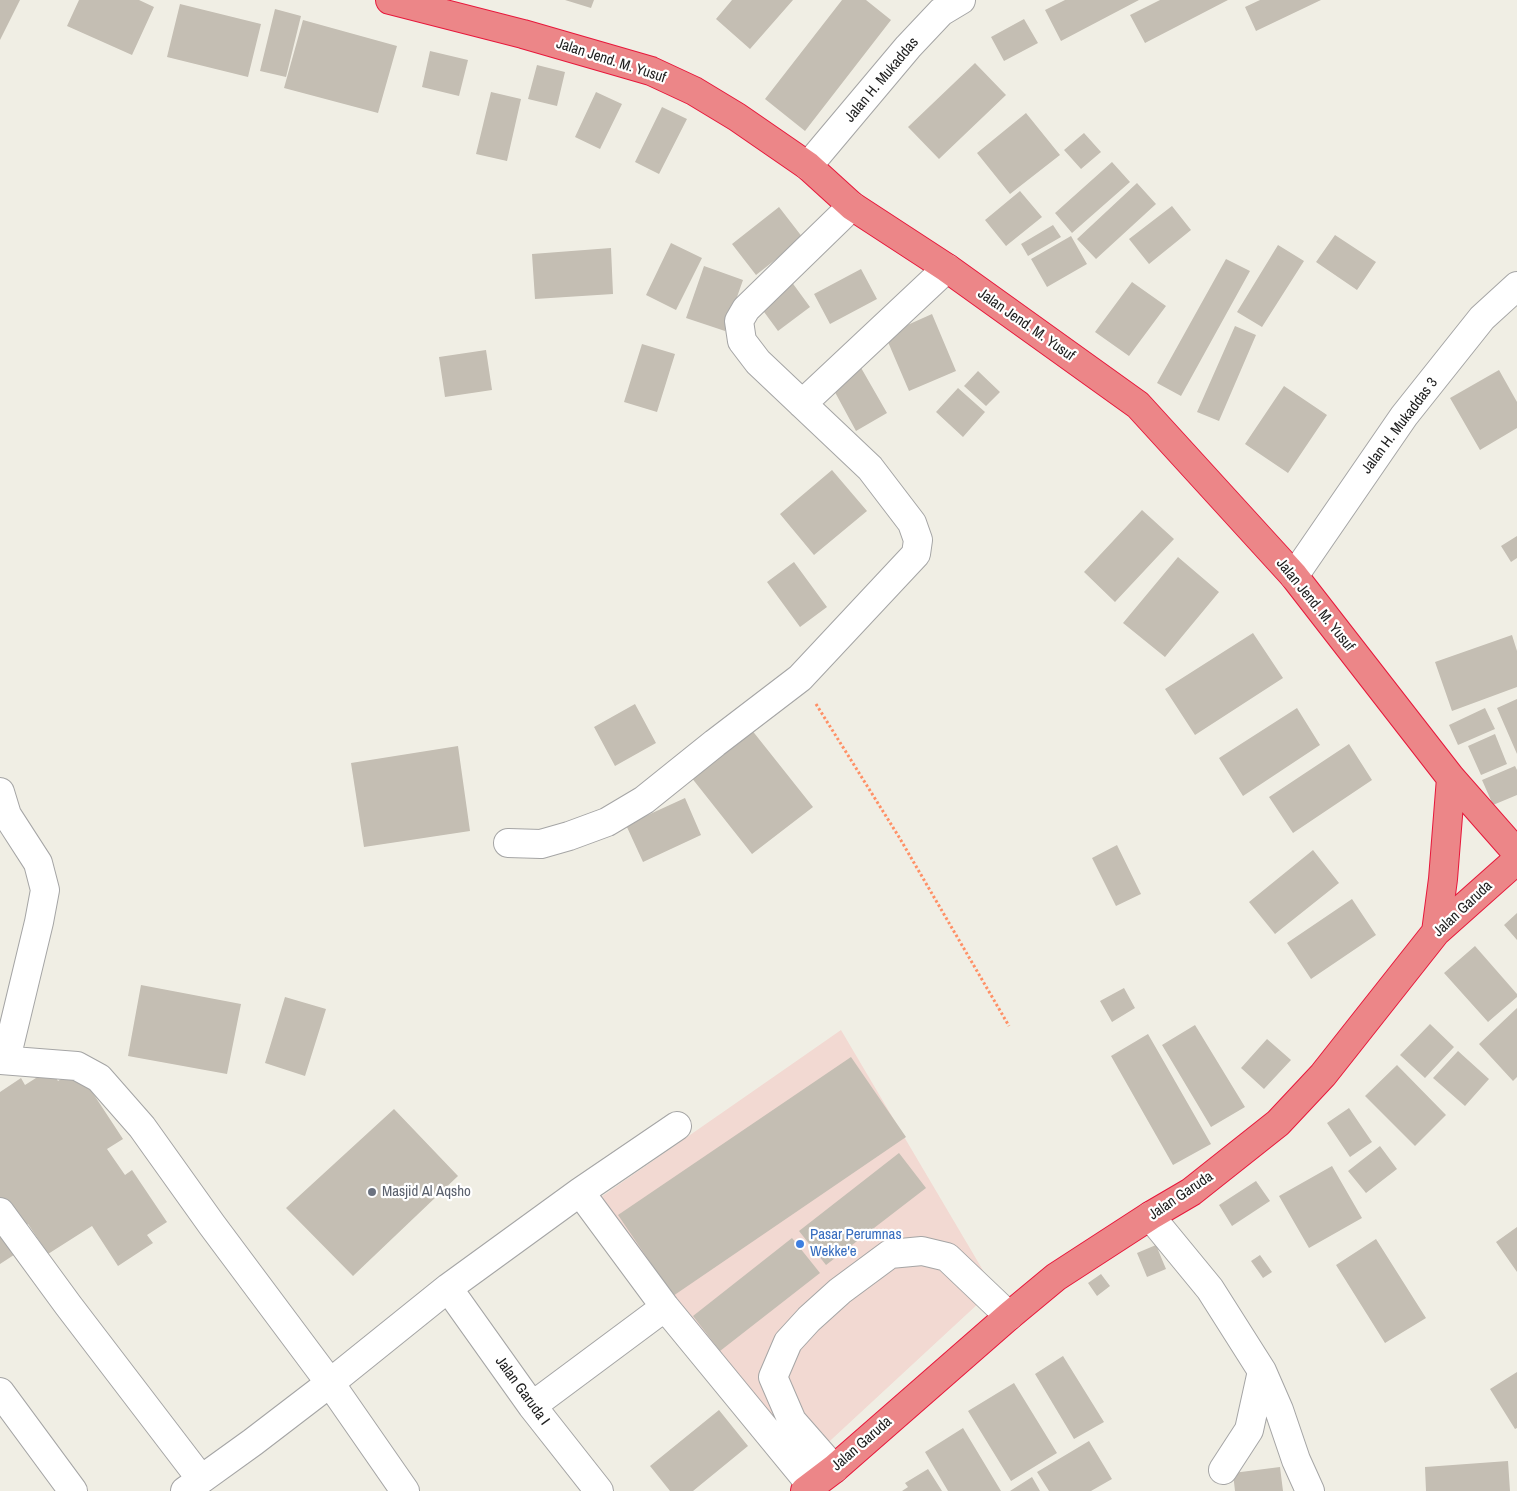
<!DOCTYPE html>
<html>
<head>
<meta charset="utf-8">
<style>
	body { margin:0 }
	canvas { display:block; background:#f0eee4 }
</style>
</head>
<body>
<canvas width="1517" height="1491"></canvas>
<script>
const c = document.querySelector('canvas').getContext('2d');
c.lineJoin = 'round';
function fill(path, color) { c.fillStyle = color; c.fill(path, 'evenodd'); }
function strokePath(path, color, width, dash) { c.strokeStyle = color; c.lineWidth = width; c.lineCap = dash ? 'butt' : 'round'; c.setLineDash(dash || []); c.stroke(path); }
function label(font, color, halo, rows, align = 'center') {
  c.font = font + ' "Archivo Narrow",sans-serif'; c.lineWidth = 4.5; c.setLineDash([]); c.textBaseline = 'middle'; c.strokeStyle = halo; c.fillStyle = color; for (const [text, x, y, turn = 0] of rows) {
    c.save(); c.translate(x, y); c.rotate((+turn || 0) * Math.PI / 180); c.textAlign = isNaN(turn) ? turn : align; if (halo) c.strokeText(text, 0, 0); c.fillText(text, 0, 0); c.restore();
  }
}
const commercial = new Path2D(`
	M841 1030 994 1289 805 1464 598 1199Z`);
const building = new Path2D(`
	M0 0H20L0 40Z
	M79 0H139L154 7 132 55 67 26Z
	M565 0H594L591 8Z
	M732 0H793L750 49 716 19Z
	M842 0H866L891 20 805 131 765 99Z
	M1065 0H1139L1061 41 1045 10Z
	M1160 0H1228L1145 43 1130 15Z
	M1260 0H1321L1256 31 1245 7Z
	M180 4 261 24 248 77 167 57Z
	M275 9 301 16 286 77 260 71Z
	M1024 19 1038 43 1004 61 991 37Z
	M303 20 397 46 378 113 284 88Z
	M430 51 468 60 459 96 422 87Z
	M975 63 1006 95 939 159 908 127Z
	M537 65 565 72 557 106 528 99Z
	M491 92 521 99 507 161 476 154Z
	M596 92 622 104 600 149 575 137Z
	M662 107 687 119 659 174 635 162Z
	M1026 113 1060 155 1010 194 977 153Z
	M1084 133 1101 152 1081 169 1064 150Z
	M1112 162 1130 182 1072 233 1055 213Z
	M1137 183 1156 204 1096 259 1077 239Z
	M1020 191 1042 217 1006 246 985 220Z
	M1172 206 1191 230 1149 264 1129 239Z
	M779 207 803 238 756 275 732 244Z
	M1053 225 1061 237 1028 256 1021 244Z
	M1335 235 1376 262 1357 290 1316 262Z
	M1071 236 1087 264 1047 287 1031 259Z
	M671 243 702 258 676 310 646 295Z
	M1278 245 1304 261 1262 327 1237 312Z
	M611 248 613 294 535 299 532 254Z
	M1226 259 1250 271 1181 396 1157 383Z
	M704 266 743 280 725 331 686 318Z
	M861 269 877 299 830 324 814 294Z
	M791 281 810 307 778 331 759 305Z
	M1132 282 1166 306 1129 356 1095 332Z
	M932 314 956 371 909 391 885 335Z
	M1235 326 1256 335 1219 421 1197 412Z
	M642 344 675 354 657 412 624 402Z
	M486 350 492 390 445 397 439 357Z
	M860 366 887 413 856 431 830 383Z
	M1499 370 1517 402V428L1480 450 1450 398Z
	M978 371 1000 392 986 406 964 386Z
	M1284 386 1327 415 1288 473 1245 444Z
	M958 388 985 412 963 437 936 412Z
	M832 470 867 511 814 555 780 514Z
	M1142 510 1174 539 1115 602 1084 572Z
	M1517 536V558L1511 562 1501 546Z
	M1178 557 1219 592 1165 657 1123 623Z
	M794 562 827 607 800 627 767 582Z
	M1253 633 1283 678 1195 735 1165 689Z
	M1512 635 1517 651V687L1452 711 1435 662Z
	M1517 699V754L1497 708Z
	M635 704 656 743 615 766 594 727Z
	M1297 708 1320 745 1243 796 1219 758Z
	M1485 708 1495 729 1458 745 1449 725Z
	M751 729 813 807 752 854 691 777Z
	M1495 734 1507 764 1481 775 1468 746Z
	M1349 744 1372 780 1293 833 1269 797Z
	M458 746 470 831 364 847 351 763Z
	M1515 766 1517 770V795L1493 805 1482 780Z
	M685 798 701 835 643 862 626 825Z
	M1117 845 1141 894 1116 906 1092 858Z
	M1313 850 1339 883 1275 934 1249 902Z
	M1352 899 1376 935 1311 979 1287 943Z
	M1517 913V940L1504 925Z
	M1475 946 1517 994V997L1488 1022 1444 973Z
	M141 985 241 1004 227 1074 128 1056Z
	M1124 988 1135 1008 1112 1022 1100 1001Z
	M285 997 326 1009 305 1076 265 1063Z
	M1517 1008V1077L1513 1081 1479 1044Z
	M1430 1024 1454 1047 1425 1078 1400 1055Z
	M1195 1025 1245 1107 1211 1127 1162 1045Z
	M1148 1034 1211 1144 1173 1165 1111 1056Z
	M1267 1039 1291 1060 1264 1089 1241 1068Z
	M1458 1051 1489 1079 1465 1106 1433 1078Z
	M851 1057 906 1137 673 1296 618 1215Z
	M1397 1065 1446 1115 1415 1146 1365 1096Z
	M50 1069 58 1081 77 1069 123 1139 107 1149 125 1175 132 1170 167 1222 147 1235 153 1243 118 1266 92 1226 48 1254 28 1224 18 1230 0 1204V1092L21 1078 25 1085Z
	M1349 1108 1372 1142 1350 1157 1327 1123Z
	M394 1109 458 1176 353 1276 286 1208Z
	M1380 1146 1397 1169 1366 1193 1348 1171Z
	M899 1153 926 1188 826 1265 799 1231Z
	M1332 1166 1362 1218 1309 1248 1279 1196Z
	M1256 1181 1270 1201 1232 1226 1219 1205Z
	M1517 1227V1272L1496 1242Z
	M0 1230 20 1251 0 1264Z
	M792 1238 820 1273 720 1351 693 1316Z
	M1376 1239 1426 1318 1385 1343 1336 1265Z
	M1156 1245 1166 1269 1147 1277 1137 1253Z
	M1260 1255 1272 1272 1263 1278 1251 1261Z
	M1101 1274 1110 1286 1097 1296 1088 1283Z
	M1063 1356 1104 1422 1074 1439 1035 1374Z
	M1517 1372V1428L1515 1429 1490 1389Z
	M1014 1383 1057 1453 1011 1481 968 1411Z
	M719 1410 748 1446 693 1491H670L650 1466Z
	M963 1428 1001 1491H948L925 1452Z
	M1089 1441 1112 1479 1091 1491H1049L1037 1472Z
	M1508 1461 1510 1491H1426L1425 1467Z
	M1280 1467 1283 1491H1235L1233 1473Z
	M928 1469 942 1491H902L908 1487 905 1483Z
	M1032 1477 1040 1491H1010Z`);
const path = new Path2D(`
	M816 704 899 837 1009 1026`);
const minor = new Path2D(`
	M808 166 908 47 941 12 961 0
	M802 404 947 268
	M1294 576 1404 416 1482 318 1517 286
	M0 792 7 815 38 863 45 890 39 922 6 1059
	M508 843 541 844 569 836 607 822 644 800 715 743 800 678 916 554 918 540 912 523 870 468 758 362 742 341 739 321 746 309 852 206
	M0 1060 77 1066 99 1078 142 1127 212 1225 330 1383 405 1491
	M580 1192 677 1126
	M0 1212 68 1305 201 1479
	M1150 1216 1210 1289 1262 1371 1279 1410 1296 1460 1310 1491
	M448 1288 532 1406 599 1491
	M0 1392 73 1491
	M532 1406 665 1307
	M834 1469 792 1421 773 1377 788 1342 809 1319 840 1291 890 1254 922 1251 947 1257 1009 1316
	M1223 1470 1249 1430 1262 1371
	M185 1491 253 1442 330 1383 448 1288 580 1192 665 1307 812 1486`);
const highway = new Path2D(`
	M390 0 523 34 651 71 694 91 737 117 808 166 852 206 947 268 1138 405 1294 576 1451 778 1517 853
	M1436 932 1443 879 1451 778
	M805 1491 834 1469 1009 1316 1056 1277 1150 1216 1191 1192 1278 1123 1323 1075 1436 932 1517 860`);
const markers = [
	[372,1192,5,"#6b7280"],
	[800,1244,5,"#3f7fe0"]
];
const streetNames = [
	["Jalan Jend. M. Yusuf",611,61,18],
	["Jalan H. Mukaddas",882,80,-50],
	["Jalan Jend. M. Yusuf",1026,325,35],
	["Jalan H. Mukaddas 3",1400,426,-53],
	["Jalan Jend. M. Yusuf",1315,605,51],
	["Jalan Garuda",1463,909,-43],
	["Jalan Garuda",1181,1196,-34],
	["Jalan Garuda I",522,1391,54],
	["Jalan Garuda",862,1444,-41]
];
const worshipNames = [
	["Masjid Al Aqsho",382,1192]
];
const shopNames = [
	["Pasar Perumnas",810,1235],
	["Wekke'e",810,1252]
];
fill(commercial, '#f2d9d2');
fill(building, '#c4beb3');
strokePath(minor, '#a5a5a5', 30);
strokePath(highway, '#e7183b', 30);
strokePath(path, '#ff9066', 3, [2.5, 2.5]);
strokePath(minor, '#fff', 28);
strokePath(highway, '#ec8688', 28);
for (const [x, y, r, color] of markers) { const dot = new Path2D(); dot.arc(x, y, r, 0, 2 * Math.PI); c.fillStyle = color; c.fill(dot); strokePath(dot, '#fff', 2); }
label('15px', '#1e1e1e', '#fff', streetNames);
label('15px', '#5b616d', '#fff', worshipNames, 'left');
label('15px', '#366cbe', '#fff', shopNames, 'left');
</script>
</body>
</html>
